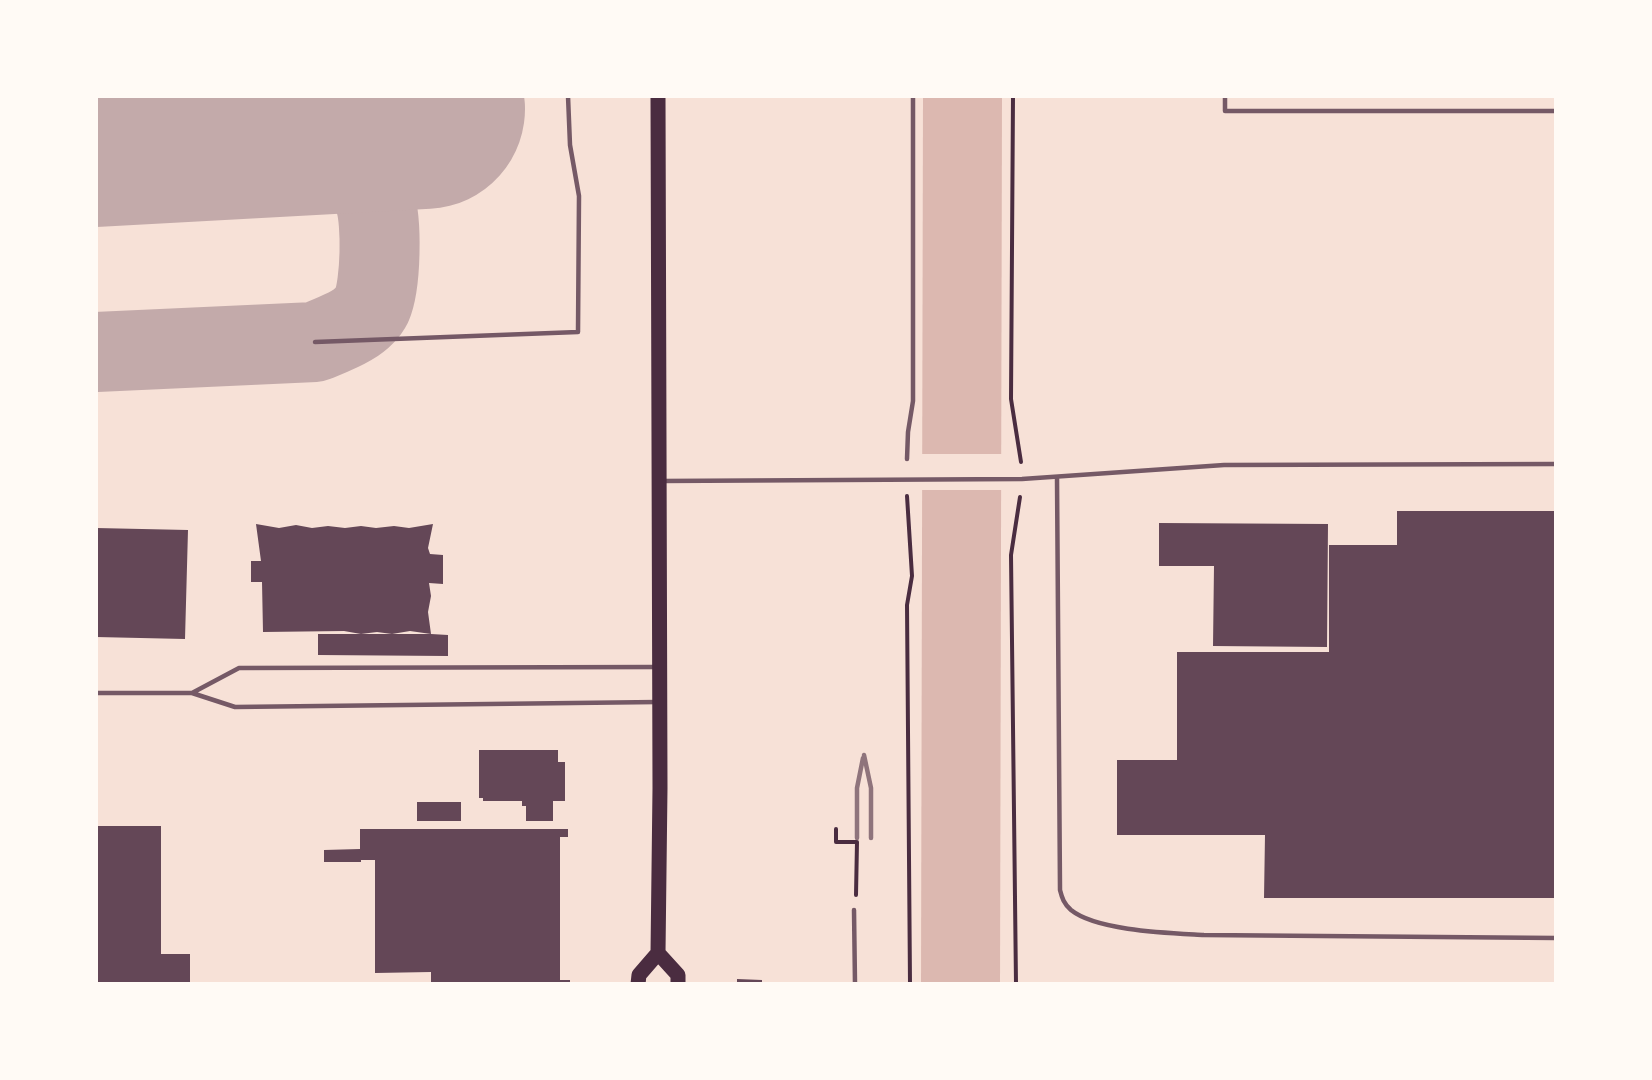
<!DOCTYPE html>
<html>
<head>
<meta charset="utf-8">
<style>
	body { margin:0 }
	#map { position:relative; width:1652px; height:1080px; overflow:hidden; background:#f7e1d7; font-family:Overpass,sans-serif }
	canvas { display:block }
	.frame { position:absolute; inset:0; border:98px solid #fffaf5; pointer-events:none }
</style>
</head>
<body>
<div id="map">
<canvas width="1652" height="1080"></canvas>
<div class="frame"></div>
</div>
<script>
const c = document.querySelector('canvas').getContext('2d');
c.lineJoin = 'round';
function fill(path, color) { c.fillStyle = color; c.fill(path, 'evenodd'); }
function strokePath(path, color, width, dash) { c.strokeStyle = color; c.lineWidth = width; c.lineCap = dash ? 'butt' : 'round'; c.setLineDash(dash || []); c.stroke(path); }
const water = new Path2D(`
	M923 96H1002L1000 984H921Z`);
const pier = new Path2D(`
	M919 454H1005V490H919Z`);
const taxiway = new Path2D(`
	M96 352 315 342C334 334 362 325 372 305 381 284 382 222 375 201 371 186 360 168 349 158 325 137 287 127 257 118`);
const runway = new Path2D(`
	M96 127 425 109`);
const building = new Path2D(`
	M1397 511H1556V898H1264L1265 835H1117V760H1177V652H1329V545H1397Z
	M1159 523 1328 524 1327 647 1213 646 1214 566H1159Z
	M256 524 279 528 296 525 312 528 328 526 345 528 361 526 376 528 394 526 409 528 433 524 428 548 430 554 443 555V584L429 583 431 596 428 612 431 634 448 635V656L318 655V634H361L344 631 263 632 262 582H251V561H261ZM410 631 431 634H392ZM377 632 392 634H361Z
	M96 528 188 530 185 639 96 637Z
	M479 750H558V762H565V801H553V821H526V806H522V801H483V798H479Z
	M417 802H461V821H417Z
	M96 826H161V954H190V984H96Z
	M360 829H568V837H560V980H570V984H431V972L375 973V860H361V862H324V850L360 849Z
	M737 979 762 980V984H737Z`);
const path = new Path2D(`
	M1013 96 1011 399 1021 462
	M907 496 912 576 907 605 910 984
	M836 829V842H857L856 895
	M1016 984 1011 555 1020 497`);
const service = new Path2D(`
	M1225 96V111H1556
	M315 342 578 332 579 196 570 145 568 96
	M907 459 908 432 913 401V96
	M1057 478 1060 890C1062 898 1064 904 1071 910 1097 931 1170 933 1204 935L1556 938
	M661 481 1022 479 1224 465 1556 464
	M656 667 239 668 192 693 235 707 658 702
	M96 693H192
	M854 910 855 984`);
const primary = new Path2D(`
	M658 953 678 975V984
	M638 984 639 975 658 953 660 788 658 96`);
const rail = new Path2D(`
	M864 755 871 788V838
	M857 838V788L863 758`);
fill(water, '#dcb8b0');
fill(pier, '#f7e1d7');
strokePath(taxiway, '#c3aaaa', 80);
strokePath(runway, '#c3aaaa', 200);
fill(building, '#644757');
strokePath(path, '#4a2c40', 4);
strokePath(service, '#755966', 4.5);
strokePath(primary, '#4a2c40', 15);
strokePath(rail, '#8f747c', 4.5);
</script>
</body>
</html>
